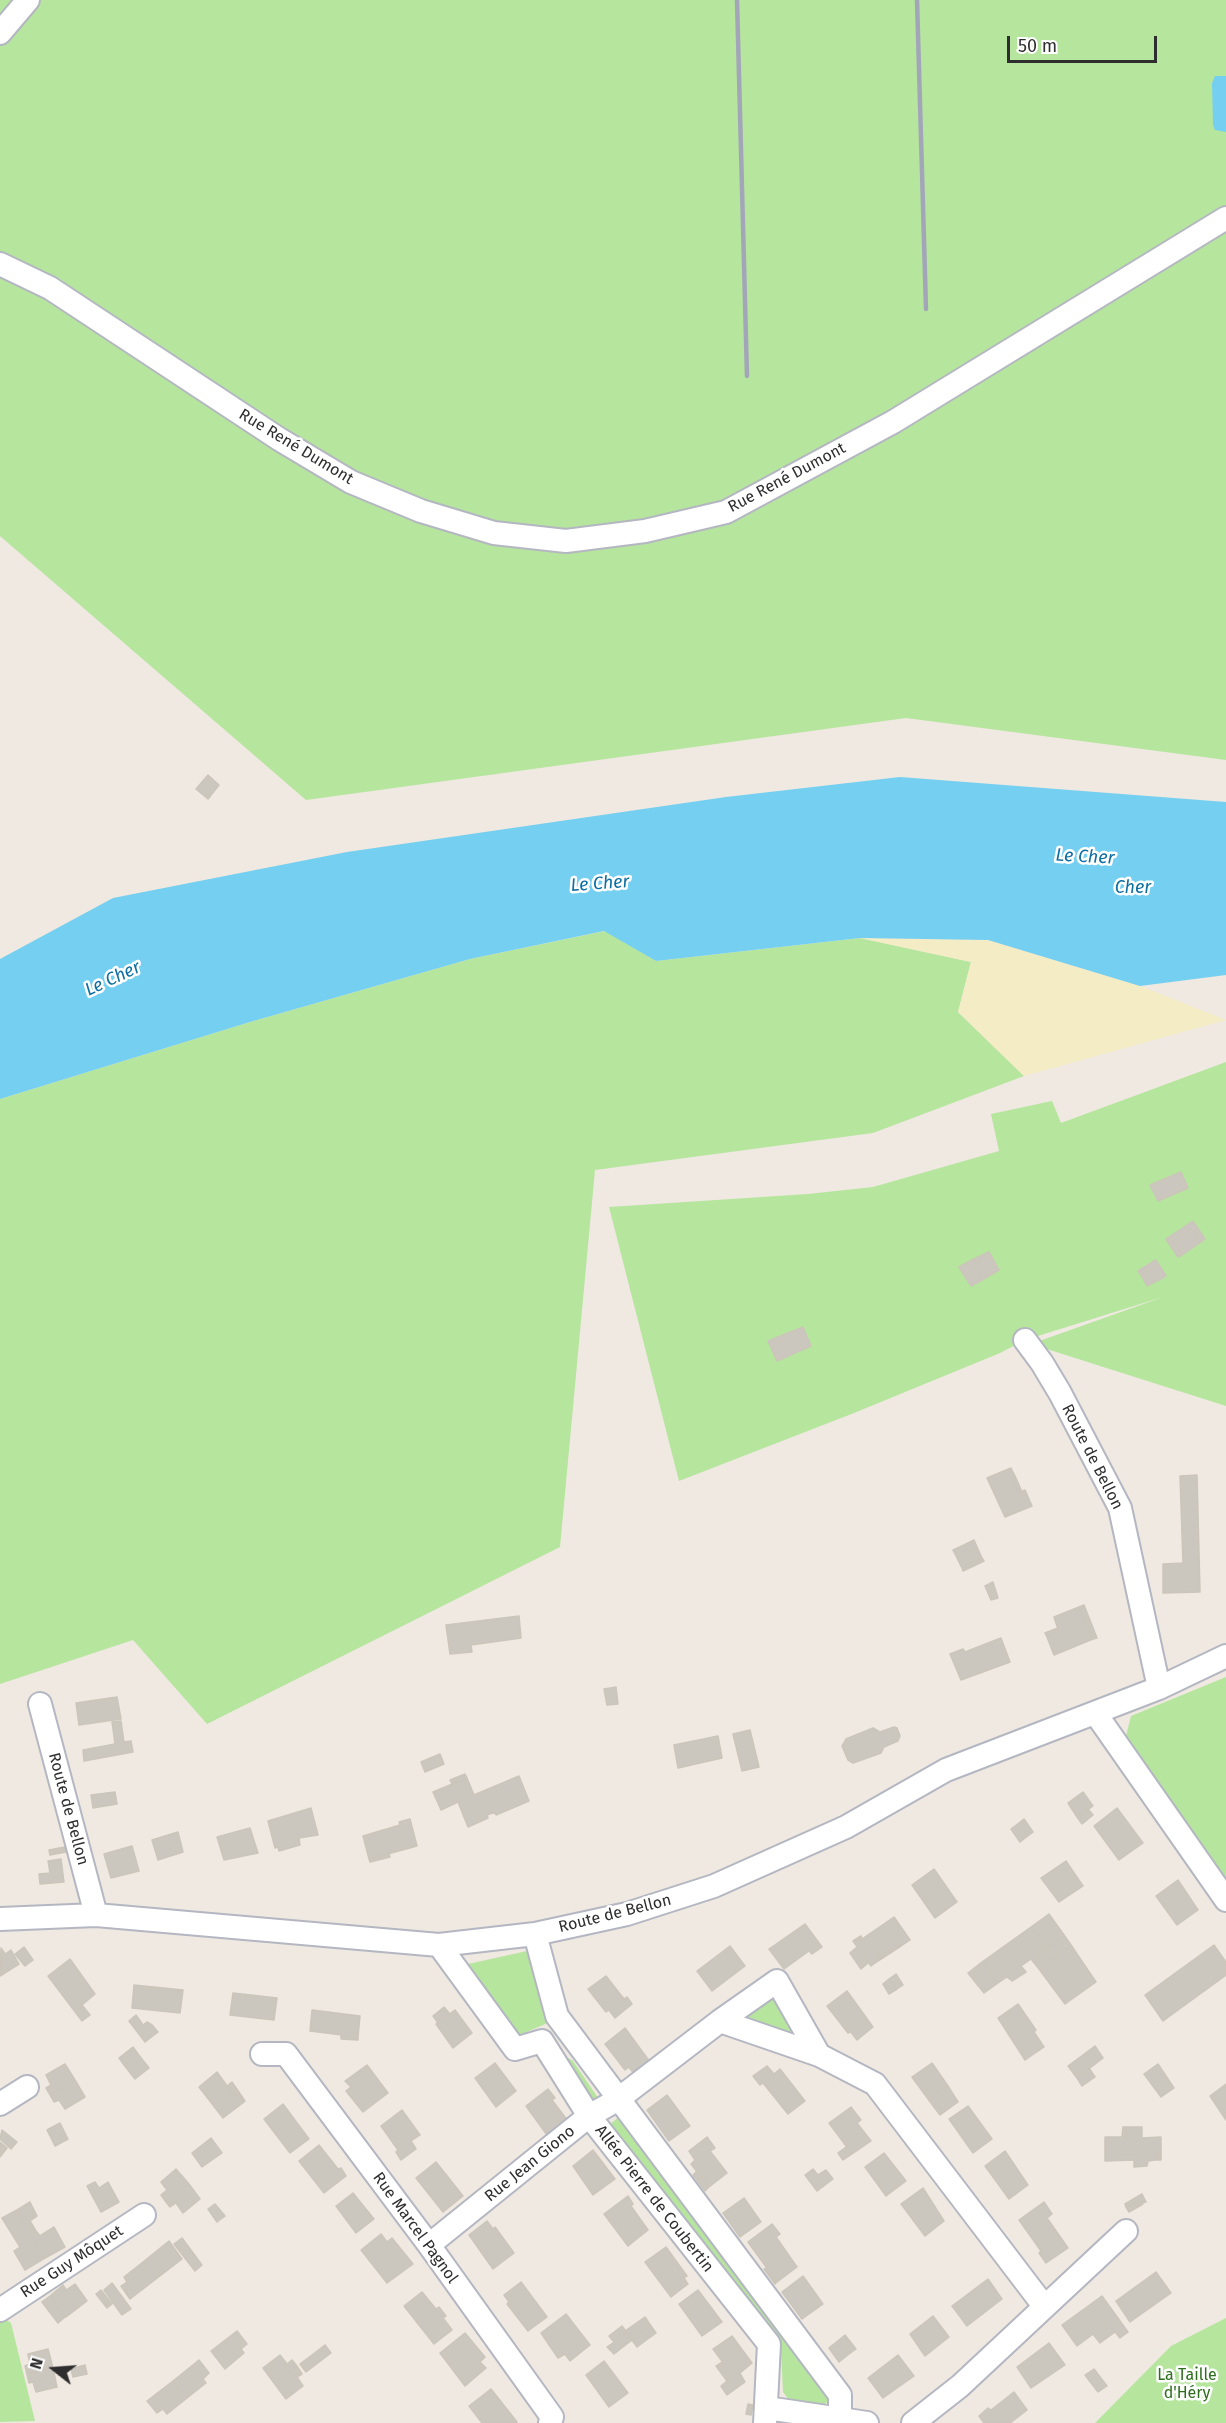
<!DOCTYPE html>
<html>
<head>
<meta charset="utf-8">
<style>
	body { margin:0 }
	#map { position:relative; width:1226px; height:2423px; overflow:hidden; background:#efe9e1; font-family:"Fira Sans",sans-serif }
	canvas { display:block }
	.north { position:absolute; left:24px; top:2339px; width:60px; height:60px; -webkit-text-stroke:4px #fff; paint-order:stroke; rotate:287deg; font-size:16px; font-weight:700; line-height:24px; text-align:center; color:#2e2e2e }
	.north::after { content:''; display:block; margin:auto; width:21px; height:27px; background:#2e2e2e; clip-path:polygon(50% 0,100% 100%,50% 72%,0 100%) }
	.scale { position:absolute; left:1007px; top:36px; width:150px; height:27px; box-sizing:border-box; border:3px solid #2e2e2e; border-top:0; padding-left:8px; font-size:18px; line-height:21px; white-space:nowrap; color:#2e2e2e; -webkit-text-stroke:4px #fff; paint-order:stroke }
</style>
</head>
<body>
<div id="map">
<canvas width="1226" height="2423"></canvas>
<div class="north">N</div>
<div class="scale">50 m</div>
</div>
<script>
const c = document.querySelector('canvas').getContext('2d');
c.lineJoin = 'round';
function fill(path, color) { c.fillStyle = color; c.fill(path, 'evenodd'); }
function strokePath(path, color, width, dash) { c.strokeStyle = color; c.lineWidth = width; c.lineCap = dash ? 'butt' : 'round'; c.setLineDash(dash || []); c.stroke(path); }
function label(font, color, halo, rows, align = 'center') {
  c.font = font + ' "Fira Sans",sans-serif'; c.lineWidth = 5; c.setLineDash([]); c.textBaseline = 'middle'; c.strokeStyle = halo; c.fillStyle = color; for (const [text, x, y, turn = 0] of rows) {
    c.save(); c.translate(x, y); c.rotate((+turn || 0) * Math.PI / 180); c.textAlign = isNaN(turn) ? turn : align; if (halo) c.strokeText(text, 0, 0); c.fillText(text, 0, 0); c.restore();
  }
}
const green = new Path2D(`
	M0 0H1226V760L906 718 306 800 0 536Z
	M605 931 656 961 860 938 971 962 958 1012 1024 1076 873 1133 595 1170 560 1547 207 1724 133 1640 0 1684V1099L250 1022 470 959Z
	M1226 1062V1406L1031 1344 1163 1297 1025 1340 1000 1353 854 1413 679 1481 609 1207 808 1194 873 1187 999 1151 991 1114 1052 1101 1061 1123Z
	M1226 1677V1878L1126 1736 1131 1716Z
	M527 1951 550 2022 517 2036 465 1974 468 1964Z
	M776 1995 805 2041 742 2017Z
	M565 2056 573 2061 598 2098 594 2100 586 2097 562 2062Z
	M620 2116 830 2399 823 2406 790 2401 783 2392 781 2350 609 2125Z
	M4 2318 11 2323 35 2421 0 2422V2320Z
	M1226 2318V2423H1095L1171 2346Z`);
const sand = new Path2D(`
	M860 938 988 940 1140 986 1226 1020 1024 1076 958 1012 971 962Z`);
const water = new Path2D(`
	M1215 76H1226V132L1215 130 1213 125 1212 83Z
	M900 777 1226 802V975L1140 986 988 940 860 938 656 961 604 931 470 959 250 1022 0 1099V959L113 898 347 852 726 797Z`);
const building = new Path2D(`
	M208 775 219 785 208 799 196 789Z
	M1181 1172 1188 1188 1158 1201 1150 1185Z
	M1193 1221 1205 1239 1201 1242 1191 1229 1173 1241 1182 1255 1178 1257 1166 1239Z
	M1191 1229 1201 1242 1182 1255 1173 1241Z
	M989 1252 999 1270 982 1280 972 1260Z
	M972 1260 982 1280 971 1286 959 1267Z
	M1156 1260 1159 1265 1141 1275 1138 1271Z
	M1159 1265 1166 1276 1147 1286 1141 1275Z
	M803 1327 811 1346 777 1361 768 1341Z
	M1011 1468 1016 1478 1012 1479 1019 1493 1025 1490 1032 1506 1005 1517 987 1478Z
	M1197 1475 1200 1592 1163 1593V1564L1183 1563 1180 1476Z
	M1016 1478 1022 1492 1019 1493 1012 1479Z
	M974 1540 977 1547 967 1551 964 1545Z
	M964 1545 967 1551 977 1547 982 1558 962 1568 953 1550Z
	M982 1558 984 1561 963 1571 962 1568Z
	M993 1582 998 1598 991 1600 985 1586Z
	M1084 1605 1097 1638 1093 1639 1079 1607Z
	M1079 1607 1093 1639 1054 1655 1047 1637 1059 1632 1054 1617Z
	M519 1616 521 1638 471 1645 472 1652 450 1654 446 1625Z
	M1058 1628 1059 1632 1047 1637 1045 1633Z
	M1001 1638 1010 1662 961 1680 950 1654 963 1649 965 1652Z
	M616 1687 618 1704 607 1705 604 1689Z
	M117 1697 121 1719 79 1725 76 1703Z
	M121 1721 124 1742 131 1741 133 1752 84 1761 83 1750 115 1744 112 1722Z
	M894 1727 897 1728 900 1736 898 1741 884 1747 881 1753 853 1763 848 1760 842 1746 846 1739 873 1728 880 1732Z
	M750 1730 759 1767 742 1771 733 1734Z
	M718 1736 722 1758 678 1768 674 1745Z
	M440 1754 444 1764 425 1772 421 1762Z
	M465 1774 467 1778 452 1784 450 1780Z
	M519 1776 529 1801 496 1815 495 1812 487 1815 488 1818 468 1827 458 1802 441 1810 433 1792 467 1778 474 1795Z
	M115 1792 117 1804 93 1808 91 1795Z
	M1083 1792 1093 1806 1086 1811 1076 1797Z
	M1076 1797 1086 1811 1077 1817 1068 1803Z
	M311 1808 318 1835 299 1838 300 1845 279 1851 278 1847 275 1848 268 1821Z
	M1117 1808 1143 1843 1119 1860 1094 1826Z
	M1088 1809 1093 1815 1082 1824 1077 1817Z
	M410 1819 417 1846 369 1859 363 1836 400 1825 399 1822Z
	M1024 1819 1033 1832 1020 1842 1011 1829Z
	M250 1828 258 1853 224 1860 217 1837Z
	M178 1832 183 1852 158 1860 152 1840Z
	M132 1846 139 1871 111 1878 104 1854Z
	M65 1847 66 1852 50 1855 49 1850Z
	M389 1853 390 1857 370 1862 369 1859Z
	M61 1859 64 1882 40 1884 39 1874 50 1873 48 1861Z
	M1066 1861 1083 1886 1059 1902 1041 1878Z
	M934 1869 957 1902 935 1918 912 1885Z
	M1178 1880 1198 1910 1177 1925 1156 1896Z
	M1049 1914 1064 1935 1047 1948 1031 1927Z
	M894 1917 910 1940 901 1946 899 1944 877 1957 878 1961 871 1966 853 1941 861 1936 862 1939Z
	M805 1924 822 1947 812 1954 809 1951 784 1969 769 1949Z
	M1031 1927 1047 1948 1021 1966 1026 1972 1012 1981 1007 1977 998 1983 982 1962Z
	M1064 1935 1071 1945 1039 1969 1031 1959Z
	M899 1944 901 1946 878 1961 877 1957Z
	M1071 1945 1096 1982 1065 2004 1039 1969Z
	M1214 1945 1226 1962V1975L1163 2021 1145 1995Z
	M730 1946 745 1966 712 1991 697 1971Z
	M24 1947 33 1960 25 1966 15 1954Z
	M857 1947 868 1963 861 1969 850 1953Z
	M1 1948 5 1954 11 1950 19 1964 0 1976Z
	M70 1959 95 1994 82 2005 90 2015 82 2021 48 1976Z
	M982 1962 998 1983 984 1993 968 1973Z
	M896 1974 903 1985 897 1989 889 1979Z
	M606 1976 624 1999 627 1997 632 2004 615 2018 609 2010 606 2012 588 1989Z
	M889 1979 897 1989 889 1994 883 1984Z
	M134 1985 183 1990 180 2013 132 2008Z
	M847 1991 873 2027 857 2040 851 2032 848 2033 827 2006Z
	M233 1993 277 1998 274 2020 230 2015Z
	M1018 2004 1036 2030 1034 2032 1044 2047 1025 2060 998 2018Z
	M444 2007 450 2014 438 2023 433 2016Z
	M312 2010 360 2016 358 2037 310 2031Z
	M455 2010 472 2033 453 2048 436 2024Z
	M136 2015 143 2025 147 2022 152 2025 158 2032 145 2042 129 2021Z
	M625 2028 650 2062 634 2074 629 2067 625 2070 605 2044Z
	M341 2035 358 2037V2040L341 2039Z
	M1095 2046 1103 2058 1077 2078 1068 2066Z
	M133 2047 138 2054 124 2065 119 2058Z
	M138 2054 149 2068 135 2079 124 2065Z
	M495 2063 516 2091 496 2107 475 2078Z
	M932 2063 948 2086 928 2099 912 2077Z
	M65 2064 75 2080 50 2095 46 2088 51 2085 46 2075Z
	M1158 2064 1174 2088 1161 2097 1144 2074Z
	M367 2065 388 2093 363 2112 346 2091 351 2087 345 2081Z
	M767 2066 774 2074 780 2069 805 2101 788 2114 763 2083 760 2085 753 2076Z
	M1089 2068 1095 2077 1082 2086 1077 2078Z
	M217 2072 235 2097 238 2094 244 2102 223 2118 199 2087Z
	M75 2080 85 2097 65 2109 59 2100 54 2102 50 2095Z
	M232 2082 245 2101 238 2094 235 2097 227 2086Z
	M1226 2084V2120L1210 2096Z
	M948 2086 958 2102 940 2115 928 2099Z
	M548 2089 555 2098 552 2100 568 2121 547 2135 526 2106Z
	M667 2095 690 2126 669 2141 647 2110Z
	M283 2104 309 2139 290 2153 264 2119Z
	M968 2106 992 2139 973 2153 949 2119Z
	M851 2107 861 2120 857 2123 847 2110Z
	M402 2110 420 2135 411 2141 416 2149 401 2160 396 2152 398 2150 381 2126Z
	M847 2110 871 2141 852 2154 829 2123Z
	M60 2123 68 2139 55 2146 47 2130Z
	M1123 2127H1126L1127 2137H1122Z
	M1126 2127H1142V2138L1161 2137V2152H1155V2160L1148 2161 1147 2166 1134 2167V2160L1105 2161V2137H1127Z
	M2 2130 17 2142 11 2149 0 2139Z
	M707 2137 715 2148 710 2151 727 2173 709 2187 691 2164 695 2160 689 2151Z
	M211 2138 222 2153 202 2167 192 2153Z
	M0 2142 7 2148 0 2157Z
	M319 2145 338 2169 341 2168 346 2176 324 2193 299 2161Z
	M846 2147 852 2154 843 2160 838 2153Z
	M593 2150 615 2179 593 2195 573 2166Z
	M1005 2151 1028 2185 1009 2199 985 2166Z
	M1155 2152H1161V2160H1155Z
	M884 2153 906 2181 886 2196 865 2167Z
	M436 2162 463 2196 443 2212 416 2178Z
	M176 2169 189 2184 166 2202 161 2195 167 2190 161 2182Z
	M813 2169 818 2175 826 2170 833 2179 817 2191 805 2175Z
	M697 2171 709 2187 705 2191 693 2175Z
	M95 2182 99 2188 108 2182 119 2202 101 2212 87 2186Z
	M189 2184 200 2199 183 2213 176 2203 170 2207 166 2202Z
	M923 2188 944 2221 925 2236 901 2204Z
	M353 2193 374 2219 356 2233 336 2206Z
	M1142 2194 1146 2202 1137 2204 1136 2202 1126 2207 1125 2204Z
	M628 2196 633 2204 631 2206 648 2230 628 2246 604 2214Z
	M744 2198 761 2222 740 2237 723 2213Z
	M30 2202 37 2216 30 2221 36 2231 40 2236 54 2227 65 2247 45 2258 17 2210Z
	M1044 2202 1052 2214 1047 2218 1068 2248 1046 2263 1039 2253 1041 2251 1019 2220Z
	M1136 2202 1137 2204 1142 2202 1143 2204 1129 2212 1126 2207Z
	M215 2204 225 2216 217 2222 208 2209Z
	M17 2210 45 2258 25 2270 14 2251 20 2247 2 2218Z
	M487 2221 493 2229 495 2227 514 2253 493 2269 469 2235Z
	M772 2224 780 2234 776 2237 797 2267 777 2282 748 2242Z
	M381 2234 387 2242 392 2238 413 2264 387 2283 361 2250Z
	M182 2238 202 2265 195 2271 174 2244Z
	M169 2241 182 2259 156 2279 143 2262Z
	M666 2247 687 2276 684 2278 688 2284 671 2297 645 2262Z
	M143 2262 156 2279 130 2299 121 2286 127 2282 124 2277Z
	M767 2268 777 2282 775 2284 764 2269Z
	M1156 2272 1171 2293 1130 2322 1116 2301Z
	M803 2276 823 2304 802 2319 782 2292Z
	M988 2279 1002 2299 967 2326 952 2306Z
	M521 2282 547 2317 528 2331 507 2304 509 2302 504 2295Z
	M112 2283 131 2309 122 2315 104 2290Z
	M75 2284 87 2301 66 2317 50 2296 63 2285 66 2290Z
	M101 2290 112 2304 107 2308 96 2294Z
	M698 2290 722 2322 702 2336 679 2304Z
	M422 2292 436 2309 439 2307 446 2316 443 2318 452 2330 434 2344 404 2306Z
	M50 2296 65 2317 58 2323 42 2302Z
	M1102 2296 1128 2332 1120 2338 1108 2323 1077 2346 1062 2325Z
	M566 2314 590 2345 570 2361 565 2354 558 2358 541 2333Z
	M933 2316 949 2337 925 2356 910 2334Z
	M645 2317 651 2326 632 2340 625 2331Z
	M1108 2323 1115 2332 1100 2343 1093 2334Z
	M622 2326 627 2333 614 2342 609 2336Z
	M651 2326 656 2333 637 2347 632 2340Z
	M237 2331 247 2344 241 2349 244 2353 225 2369 211 2351Z
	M465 2333 485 2357 480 2362 486 2368 465 2386 440 2353Z
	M627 2333 632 2340 614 2354 607 2347Z
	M845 2335 856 2349 849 2354 839 2340Z
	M732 2336 752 2363 740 2373 745 2382 727 2395 721 2386 733 2376 713 2349Z
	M839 2340 849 2354 839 2362 829 2348Z
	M1049 2343 1065 2365 1031 2388 1017 2367Z
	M325 2345 331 2353 306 2372 300 2364Z
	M48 2349 53 2368 27 2374 25 2366 30 2364 28 2354Z
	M280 2355 287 2364 292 2360 297 2366 274 2383 263 2368Z
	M898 2355 914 2376 883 2398 868 2378Z
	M199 2360 209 2373 203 2379 206 2383 187 2398 173 2381Z
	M604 2361 628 2393 609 2407 586 2375Z
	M722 2362 733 2376 727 2381 716 2366Z
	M85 2365 87 2374 73 2377 71 2369Z
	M297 2366 302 2374 297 2377 303 2386 286 2399 274 2383Z
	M53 2368 57 2387 36 2392 33 2382 29 2383 27 2374Z
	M1094 2369 1107 2386 1098 2392 1085 2375Z
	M173 2381 187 2398 167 2414 163 2409 157 2413 147 2401Z
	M491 2389 517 2422 515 2423H482L469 2406Z
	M1014 2392 1027 2410 1010 2423H984L979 2416 988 2408 991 2410Z
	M748 2404 753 2405 751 2415 746 2414Z`);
const minor = new Path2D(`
	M0 33 28 0
	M0 264 50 288 279 439 351 482 421 511 494 533 566 541 645 531 726 512 893 422 1226 218
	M1025 1340 1042 1363 1060 1393 1120 1508 1159 1688
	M40 1704 96 1915
	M1096 1714 1226 1900
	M0 1919 96 1915 439 1945 535 1934 627 1914 714 1886 846 1827 946 1770 1159 1688 1226 1656
	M535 1934 557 2016 840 2395V2419
	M439 1945 515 2049 542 2041 589 2116 769 2344 765 2423
	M720 2021 777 1981 819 2055 875 2084 1044 2306
	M262 2054H286L429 2245 552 2417 550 2423
	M0 2104 27 2087
	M429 2245 589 2116 617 2100 720 2021 819 2055
	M0 2310 144 2215
	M767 2408 867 2423
	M913 2423 960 2386 1126 2231`);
const rail = new Path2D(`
	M737 0 747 376
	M917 0 926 309`);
const streetNames = [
	["Rue René Dumont",296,447,31],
	["Rue René Dumont",787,478,-28],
	["Route de Bellon",1092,1457,63],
	["Route de Bellon",68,1809,75],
	["Route de Bellon",615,1914,-14],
	["Rue Jean Giono",530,2164,-39],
	["Allée Pierre de Coubertin",654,2199,52],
	["Rue Marcel Pagnol",415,2228,54],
	["Rue Guy Môquet",72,2262,-33]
];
const parkNames = [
	["La Taille",1187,2376],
	["d'Héry",1187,2394]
];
const waterNames = [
	["Le Cher",1085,857,3],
	["Le Cher",600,884,-4],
	["Cher",1133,888],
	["Le Cher",113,979,-25]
];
fill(green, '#b6e59e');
fill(sand, '#f3ecc5');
fill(water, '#75cff0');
fill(building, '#cbc7bf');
strokePath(building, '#cbc5ba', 1.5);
strokePath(minor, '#b4b7c1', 26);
strokePath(minor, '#fff', 22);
strokePath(rail, '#a3a6b8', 4.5);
label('16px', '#2e2e2e', '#fff', streetNames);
label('16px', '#2c6e1b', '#fff', parkNames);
label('italic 18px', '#0d6fa3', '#fff', waterNames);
</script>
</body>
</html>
